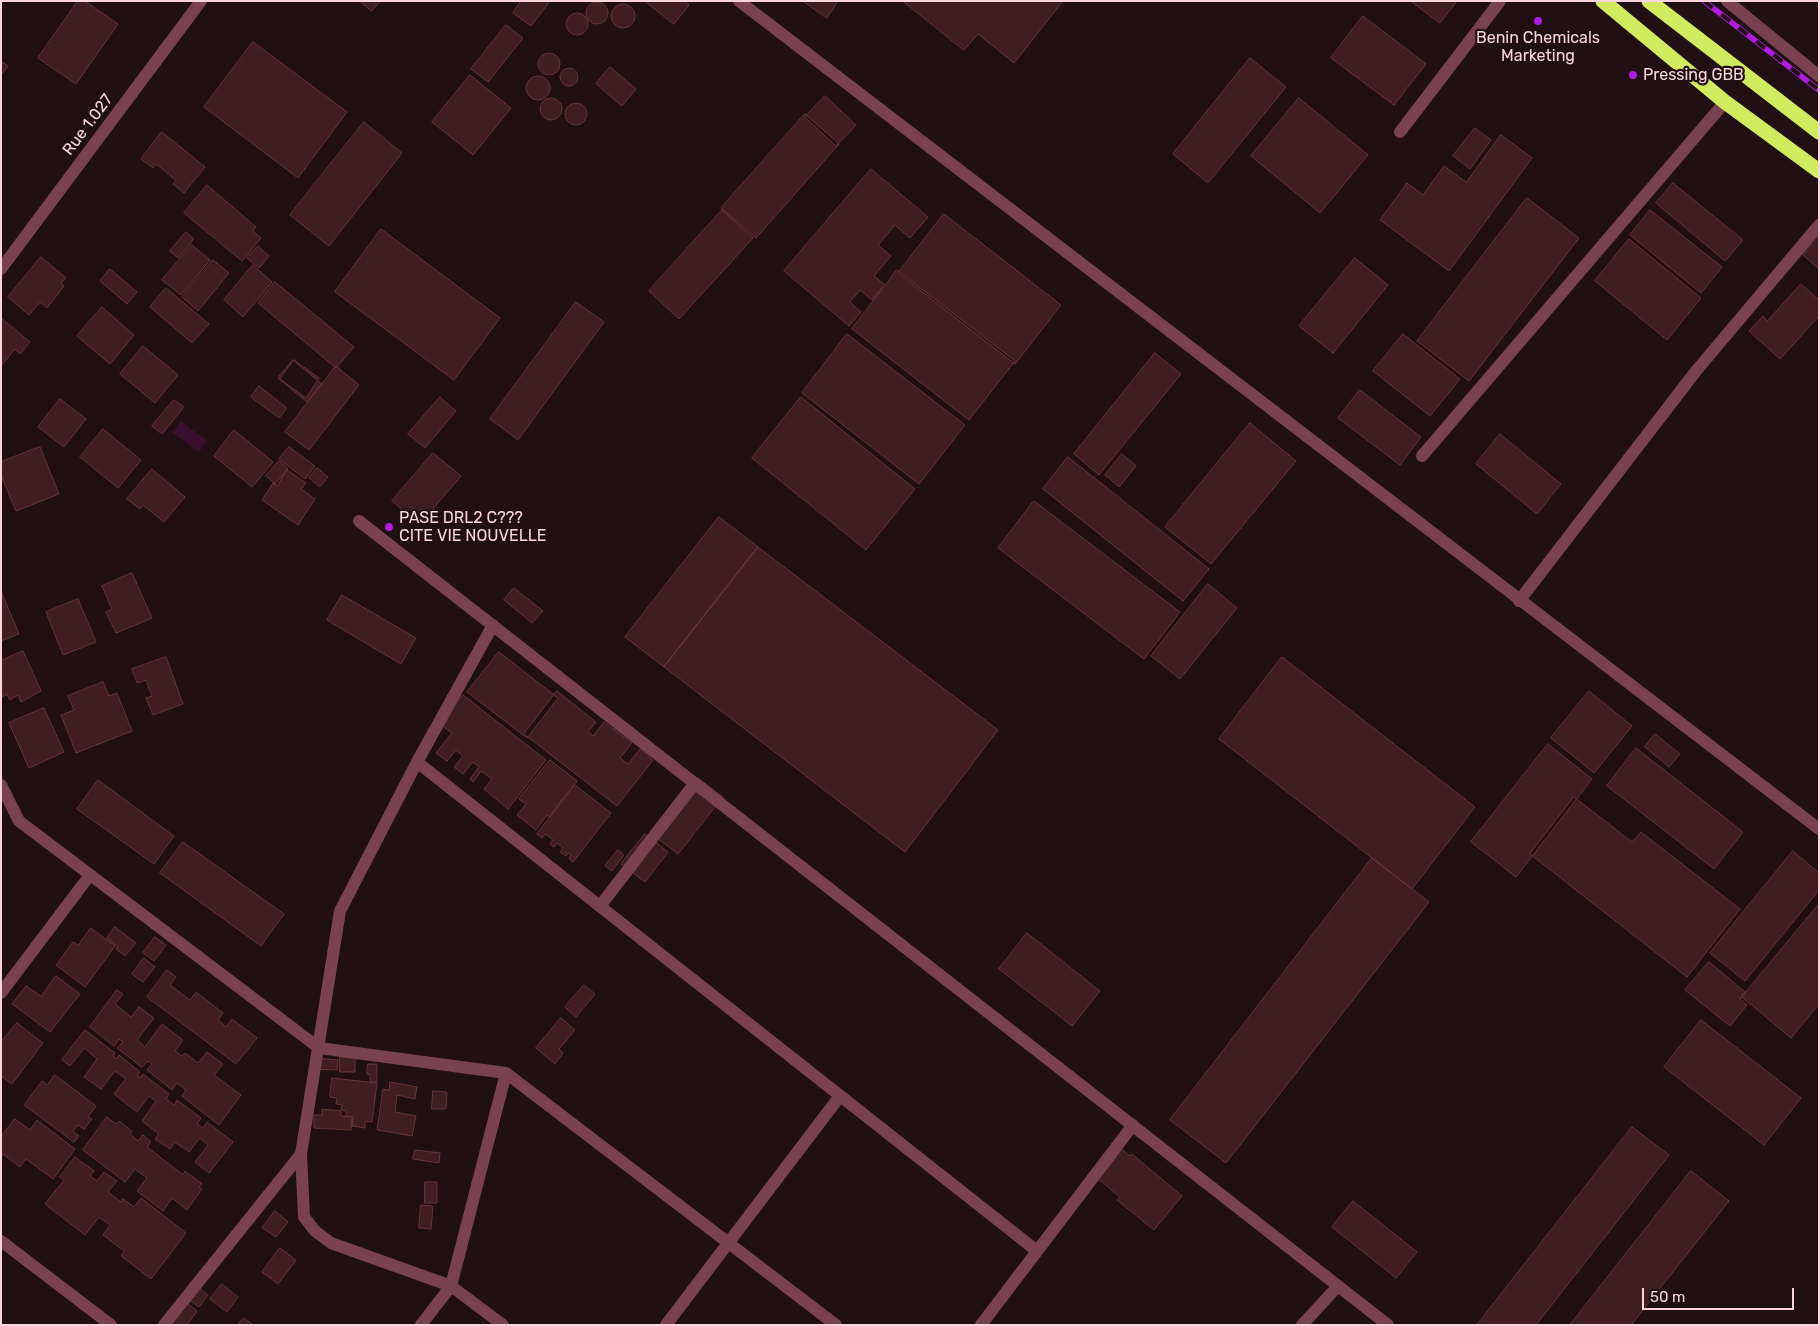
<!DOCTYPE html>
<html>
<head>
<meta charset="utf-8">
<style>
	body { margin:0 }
	#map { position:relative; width:1820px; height:1326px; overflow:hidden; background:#201013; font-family:Rubik,sans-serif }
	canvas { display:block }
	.frame { position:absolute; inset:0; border:2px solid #fad5dd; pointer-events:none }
	.scale { position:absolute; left:1642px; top:1288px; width:152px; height:22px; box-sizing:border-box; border:2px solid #fad5dd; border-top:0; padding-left:6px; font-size:15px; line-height:18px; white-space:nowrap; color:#fad5dd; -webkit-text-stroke:4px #201013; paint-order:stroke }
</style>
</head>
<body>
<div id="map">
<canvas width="1820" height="1326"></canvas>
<div class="frame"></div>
<div class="scale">50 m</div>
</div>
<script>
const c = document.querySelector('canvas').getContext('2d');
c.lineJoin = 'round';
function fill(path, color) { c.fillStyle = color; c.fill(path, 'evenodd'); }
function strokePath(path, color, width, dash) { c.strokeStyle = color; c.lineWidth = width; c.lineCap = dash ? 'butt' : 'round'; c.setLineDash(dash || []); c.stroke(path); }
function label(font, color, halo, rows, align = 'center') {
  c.font = font + ' Rubik,sans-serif'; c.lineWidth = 4.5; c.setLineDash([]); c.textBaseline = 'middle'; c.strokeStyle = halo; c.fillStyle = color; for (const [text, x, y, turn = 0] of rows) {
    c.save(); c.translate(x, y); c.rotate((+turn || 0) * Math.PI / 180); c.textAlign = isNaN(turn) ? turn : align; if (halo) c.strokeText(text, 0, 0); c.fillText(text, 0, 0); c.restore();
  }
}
const water = new Path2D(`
	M181 421 207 441 199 452 172 432Z`);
const building = new Path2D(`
	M78 1H85L118 24 76 84 38 58Z
	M360 1H380L372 11Z
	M521 1H550L531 26 513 13Z
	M645 1H684L689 5 674 24Z
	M803 1H838L827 18Z
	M903 1H1063L1014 63 978 34 964 50Z
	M1411 1H1457L1440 23Z
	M586 13a11 11 0 1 1 22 0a11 11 0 1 1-22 0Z
	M611 16a12 12 0 1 1 24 0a12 12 0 1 1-24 0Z
	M566 24a11 11 0 1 1 22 0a11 11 0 1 1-22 0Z
	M1363 16 1426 64 1394 105 1331 58Z
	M506 25 523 38 488 82 471 69Z
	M253 42 347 112 298 178 204 107Z
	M538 64a11 11 0 1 1 22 0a11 11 0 1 1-22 0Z
	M1250 58 1286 87 1208 183 1173 154Z
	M1 61 8 66 1 75Z
	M610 67 636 89 622 106 596 84Z
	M560 77a9 9 0 1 1 18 0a9 9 0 1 1-18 0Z
	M470 75 511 108 473 155 432 122Z
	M526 88a12 12 0 1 1 24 0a12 12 0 1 1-24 0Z
	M825 96 856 125 836 146 805 117Z
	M1299 98 1368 155 1320 213 1251 156Z
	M540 109a11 11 0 1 1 22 0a11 11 0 1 1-22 0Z
	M565 114a11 11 0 1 1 22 0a11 11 0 1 1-22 0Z
	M805 114 839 144 756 238 721 208Z
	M364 122 402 153 329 246 290 215Z
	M1475 128 1491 140 1470 169 1453 156Z
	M162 132 205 167 184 193 173 184 176 180 156 164 153 168 141 159Z
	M1501 135 1532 158 1449 271 1380 220 1407 183 1423 195 1444 166 1466 182Z
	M871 169 928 217 910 238 895 225 878 245 891 256 874 276 885 285 872 300 860 290 850 302 861 312 849 326 784 271Z
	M1673 183 1743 240 1725 261 1656 203Z
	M207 185 256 227 253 231 261 238 242 261 184 213Z
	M1527 198 1579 238 1469 381 1417 341Z
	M722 210 753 238 679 319 649 291Z
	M1650 210 1722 267 1701 293 1630 235Z
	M944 214 1061 305 1015 364 898 273Z
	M381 229 500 318 454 380 335 292Z
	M186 232 194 239 178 258 170 251Z
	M1819 236V269L1803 255Z
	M1629 239 1701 298 1667 340 1595 281Z
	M192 245 210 260 181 295 162 280Z
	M258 246 269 256 259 268 247 258Z
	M41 257 66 278 61 283 64 286 47 308 40 302 29 315 8 297Z
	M1355 258 1388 285 1333 353 1299 326Z
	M213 260 229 273 198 311 182 297Z
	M253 265 272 282 243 317 224 300Z
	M110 269 137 292 127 304 100 281Z
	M897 270 1015 361 969 420 852 329Z
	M275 282 354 347 336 368 258 303Z
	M1801 284 1819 300V316L1780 359 1749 331 1763 316 1767 321Z
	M166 288 209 324 192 343 150 307Z
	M576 302 604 322 518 440 490 419Z
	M102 307 134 335 110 364 77 336Z
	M1 318 30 342 20 354 15 349 1 366Z
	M847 334 965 425 919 484 802 393Z
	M1403 334 1460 379 1430 416 1373 371Z
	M143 346 178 375 155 403 120 374Z
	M1155 353 1181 374 1099 475 1074 454Z
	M293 360 322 384 307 402 278 378Z
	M294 360 319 378 306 398 280 379Z
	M336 366 359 385 309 450 285 432Z
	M259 386 287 408 279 418 251 397Z
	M1360 390 1421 437 1400 465 1338 418Z
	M440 397 456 411 425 448 408 434Z
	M801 397 915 489 866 550 752 458Z
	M60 399 86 419 64 447 38 427Z
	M174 400 184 407 162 434 152 426Z
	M1250 423 1296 461 1211 564 1165 527Z
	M103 429 141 460 118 488 80 457Z
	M234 430 273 462 252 487 214 456Z
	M1500 434 1561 484 1537 514 1476 464Z
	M40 447 59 494 16 511 1 475V462Z
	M289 447 315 466 305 479 279 459Z
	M433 453 461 476 420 524 392 501Z
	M1122 454 1136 466 1119 487 1105 475Z
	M1068 457 1209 569 1183 601 1043 489Z
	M279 461 288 469 275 484 266 476Z
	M317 468 328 477 320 487 309 478Z
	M152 469 185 497 164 522 143 505 140 509 127 499Z
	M287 470 306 483 301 489 315 499 298 525 262 500 273 483 277 486Z
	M1034 501 1180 612 1144 659 998 548Z
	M719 517 758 547 664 667 625 637Z
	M758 547 998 730 905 852 664 667Z
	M132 573 152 618 116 633 106 612 112 609 102 586Z
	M1208 584 1237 608 1180 679 1151 656Z
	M514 588 543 611 532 623 504 600Z
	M1 591 19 634 1 641Z
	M342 595 416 638 401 664 327 620Z
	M78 599 96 642 63 655 46 612Z
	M23 651 41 691 21 702 18 695 10 700 7 694 2 697 1 661Z
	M499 652 558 698 527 738 467 692Z
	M166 657 183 704 153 715 146 698 152 696 146 680 137 683 132 669Z
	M1282 657 1475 807 1412 889 1219 739Z
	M103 682 109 696 117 693 132 731 76 753 61 715 74 710 68 696Z
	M557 691 596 722 588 732 593 736 604 722 632 743 620 758 628 764 640 749 653 760 617 806 524 734Z
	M1589 691 1632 726 1594 773 1551 738Z
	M463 695 546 760 508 809 484 789 492 779 481 771 473 782 470 779 479 767 473 762 463 774 454 767 463 756 456 750 447 761 436 753 452 733 440 724Z
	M44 708 64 752 29 768 9 723Z
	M1655 734 1680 754 1669 767 1645 747Z
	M1548 744 1592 779 1516 877 1471 842Z
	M1636 748 1743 832 1714 869 1607 786Z
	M550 760 577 781 549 817 547 815 536 830 517 815 526 804 519 799Z
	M698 778 723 797 678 854 653 835Z
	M98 780 174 836 154 864 77 809Z
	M575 785 611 813 573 862 569 859 571 855 568 853 566 856 560 852 563 848 557 843 554 847 550 844 553 840 545 834 542 838 537 834Z
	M1574 797 1632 842 1641 832 1740 909 1687 977 1530 854Z
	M645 834 668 852 645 882 621 864Z
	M183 842 284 914 261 946 160 873Z
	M618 850 624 855 612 871 605 866Z
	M1793 851 1819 873V890L1745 981 1710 953Z
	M1372 858 1429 902 1226 1163 1170 1120Z
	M1819 904V1004L1791 1038 1742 997Z
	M115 927 136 943 125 956 116 949 118 947 107 938Z
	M91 928 115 946 85 987 56 965 73 942 78 945Z
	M1027 933 1100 991 1072 1026 999 969Z
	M155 937 166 945 154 961 143 953Z
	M144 958 155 967 143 982 132 974Z
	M1709 962 1745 992 1740 999 1747 1005 1730 1026 1685 990Z
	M167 970 176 977 170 985 190 1000 196 992 223 1013 218 1020 226 1027 232 1019 257 1038 236 1064 147 997Z
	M56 976 80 994 50 1032 12 1004 26 986 41 996Z
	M584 985 595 994 576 1017 565 1007Z
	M117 990 123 994 115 1004 131 1017 139 1007 154 1018 137 1040 145 1047 162 1024 183 1040 175 1051 182 1056 185 1053 198 1063 207 1052 223 1064 214 1075 241 1095 219 1125 182 1096 186 1090 177 1083 172 1090 147 1070 152 1064 148 1061 142 1067 117 1048 123 1042 119 1039 114 1046 90 1027Z
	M561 1018 575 1030 559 1049 563 1053 555 1064 536 1048Z
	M1701 1020 1801 1098 1764 1145 1664 1067Z
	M17 1023 43 1043 12 1084 1 1076V1042Z
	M85 1030 115 1053 113 1056 116 1059 119 1055 140 1072 137 1076 140 1078 143 1074 169 1094 166 1099 174 1105 177 1100 201 1118 197 1124 203 1128 207 1122 233 1142 209 1173 195 1162 208 1145 200 1138 189 1152 175 1142 170 1149 155 1139 159 1134 142 1121 156 1101 149 1096 137 1112 114 1094 126 1079 115 1071 101 1089 84 1077 97 1059 84 1048 70 1066 62 1060Z
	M340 1056H355V1072H340Z
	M313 1058 338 1060 337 1070 312 1069Z
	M368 1064H377V1082H370V1074H367Z
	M55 1075 96 1106 88 1117 92 1119 84 1129 78 1125 73 1131 79 1136 74 1142 24 1105 42 1081 47 1085Z
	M332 1078 377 1083 372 1122 365 1121V1128L352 1126 353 1117 346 1116 347 1111 341 1110 342 1105 336 1104 337 1098 330 1097Z
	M390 1082 417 1087 415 1099 397 1095 395 1112 416 1116 412 1136 377 1130 383 1089 389 1090Z
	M433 1091 447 1092 446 1109H432Z
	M322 1109 341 1111V1116L352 1117 351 1130 314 1128V1115H322Z
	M107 1117 116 1124 119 1121 132 1131 130 1134 138 1141 143 1135 151 1142 147 1147 183 1175 185 1171 202 1184 199 1187 202 1189 187 1210 172 1198 163 1211 137 1191 147 1178 135 1169 125 1182 83 1150Z
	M15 1119 30 1130 37 1120 75 1149 53 1179 26 1159 20 1167 3 1154 1 1157V1137Z
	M1632 1127 1669 1155 1536 1325H1477Z
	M1120 1148 1130 1156 1132 1154 1182 1196 1154 1230 1117 1200 1120 1197 1096 1177Z
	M415 1150 440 1153 439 1163 413 1159Z
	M75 1157 94 1171 90 1176 97 1181 104 1172 117 1181 108 1192 121 1202 123 1199 134 1207 141 1198 186 1233 151 1279 121 1256 124 1251 103 1235 110 1225 99 1217 85 1235 45 1204 64 1180 60 1177Z
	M1691 1171 1729 1201 1631 1325H1570Z
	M425 1182H437V1203H425Z
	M1353 1201 1417 1252 1396 1278 1332 1227Z
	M421 1205 433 1206 431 1229 419 1228Z
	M275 1211 288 1222 276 1237 262 1228Z
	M280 1248 296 1260 278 1284 262 1272Z
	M222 1284 238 1297 227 1312 210 1299Z
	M196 1286 208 1295 199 1307 187 1298Z
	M184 1301 197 1311 187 1325H173L169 1322Z
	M244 1318 253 1325H238Z`);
const minor = new Path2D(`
	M739 1 1819 829
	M1727 1 1819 76
	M1400 132 1500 1
	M1 269 201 1
	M1422 456 1725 102
	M359 521 1388 1325
	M1519 601 1696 371 1819 225
	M493 625 417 762 340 911 301 1154 304 1217 315 1231 331 1243 451 1286 506 1073
	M417 762 1037 1251
	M1 785 19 821 319 1048 506 1073 836 1325
	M600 906 695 783
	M1 993 90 875
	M1 1241 111 1325
	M164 1325 301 1154
	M421 1325 451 1286 503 1325
	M666 1325 840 1096
	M981 1325 1133 1125
	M1302 1325 1338 1286`);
const highway = new Path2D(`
	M1603 1 1725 102 1819 171
	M1649 1 1819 132`);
const rail = new Path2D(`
	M1704 1 1819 90`);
const markers = [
	[1538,21,5,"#b11bdf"],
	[1633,75,5,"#b11bdf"],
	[389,527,5,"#b11bdf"]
];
const poiNames = [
	["Benin Chemicals",1538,38,"center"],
	["Marketing",1538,56,"center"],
	["Pressing GBB",1643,75],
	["PASE DRL2 C???",399,518],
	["CITE VIE NOUVELLE",399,536]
];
const streetNames = [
	["Rue 1.027",88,125,-53]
];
fill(water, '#3a0f2d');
fill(building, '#3f1e23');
strokePath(building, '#68333b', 1);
strokePath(minor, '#7a4152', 12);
strokePath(highway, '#d1eb5e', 15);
strokePath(rail, '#b11bdf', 5.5);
strokePath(rail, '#201013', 4, [11]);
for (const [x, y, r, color] of markers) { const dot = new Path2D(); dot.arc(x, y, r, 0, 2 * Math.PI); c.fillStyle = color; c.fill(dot); strokePath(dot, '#201013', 2); }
label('16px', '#fad5dd', '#201013', poiNames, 'left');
label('16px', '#fad5dd', '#201013', streetNames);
</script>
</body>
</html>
